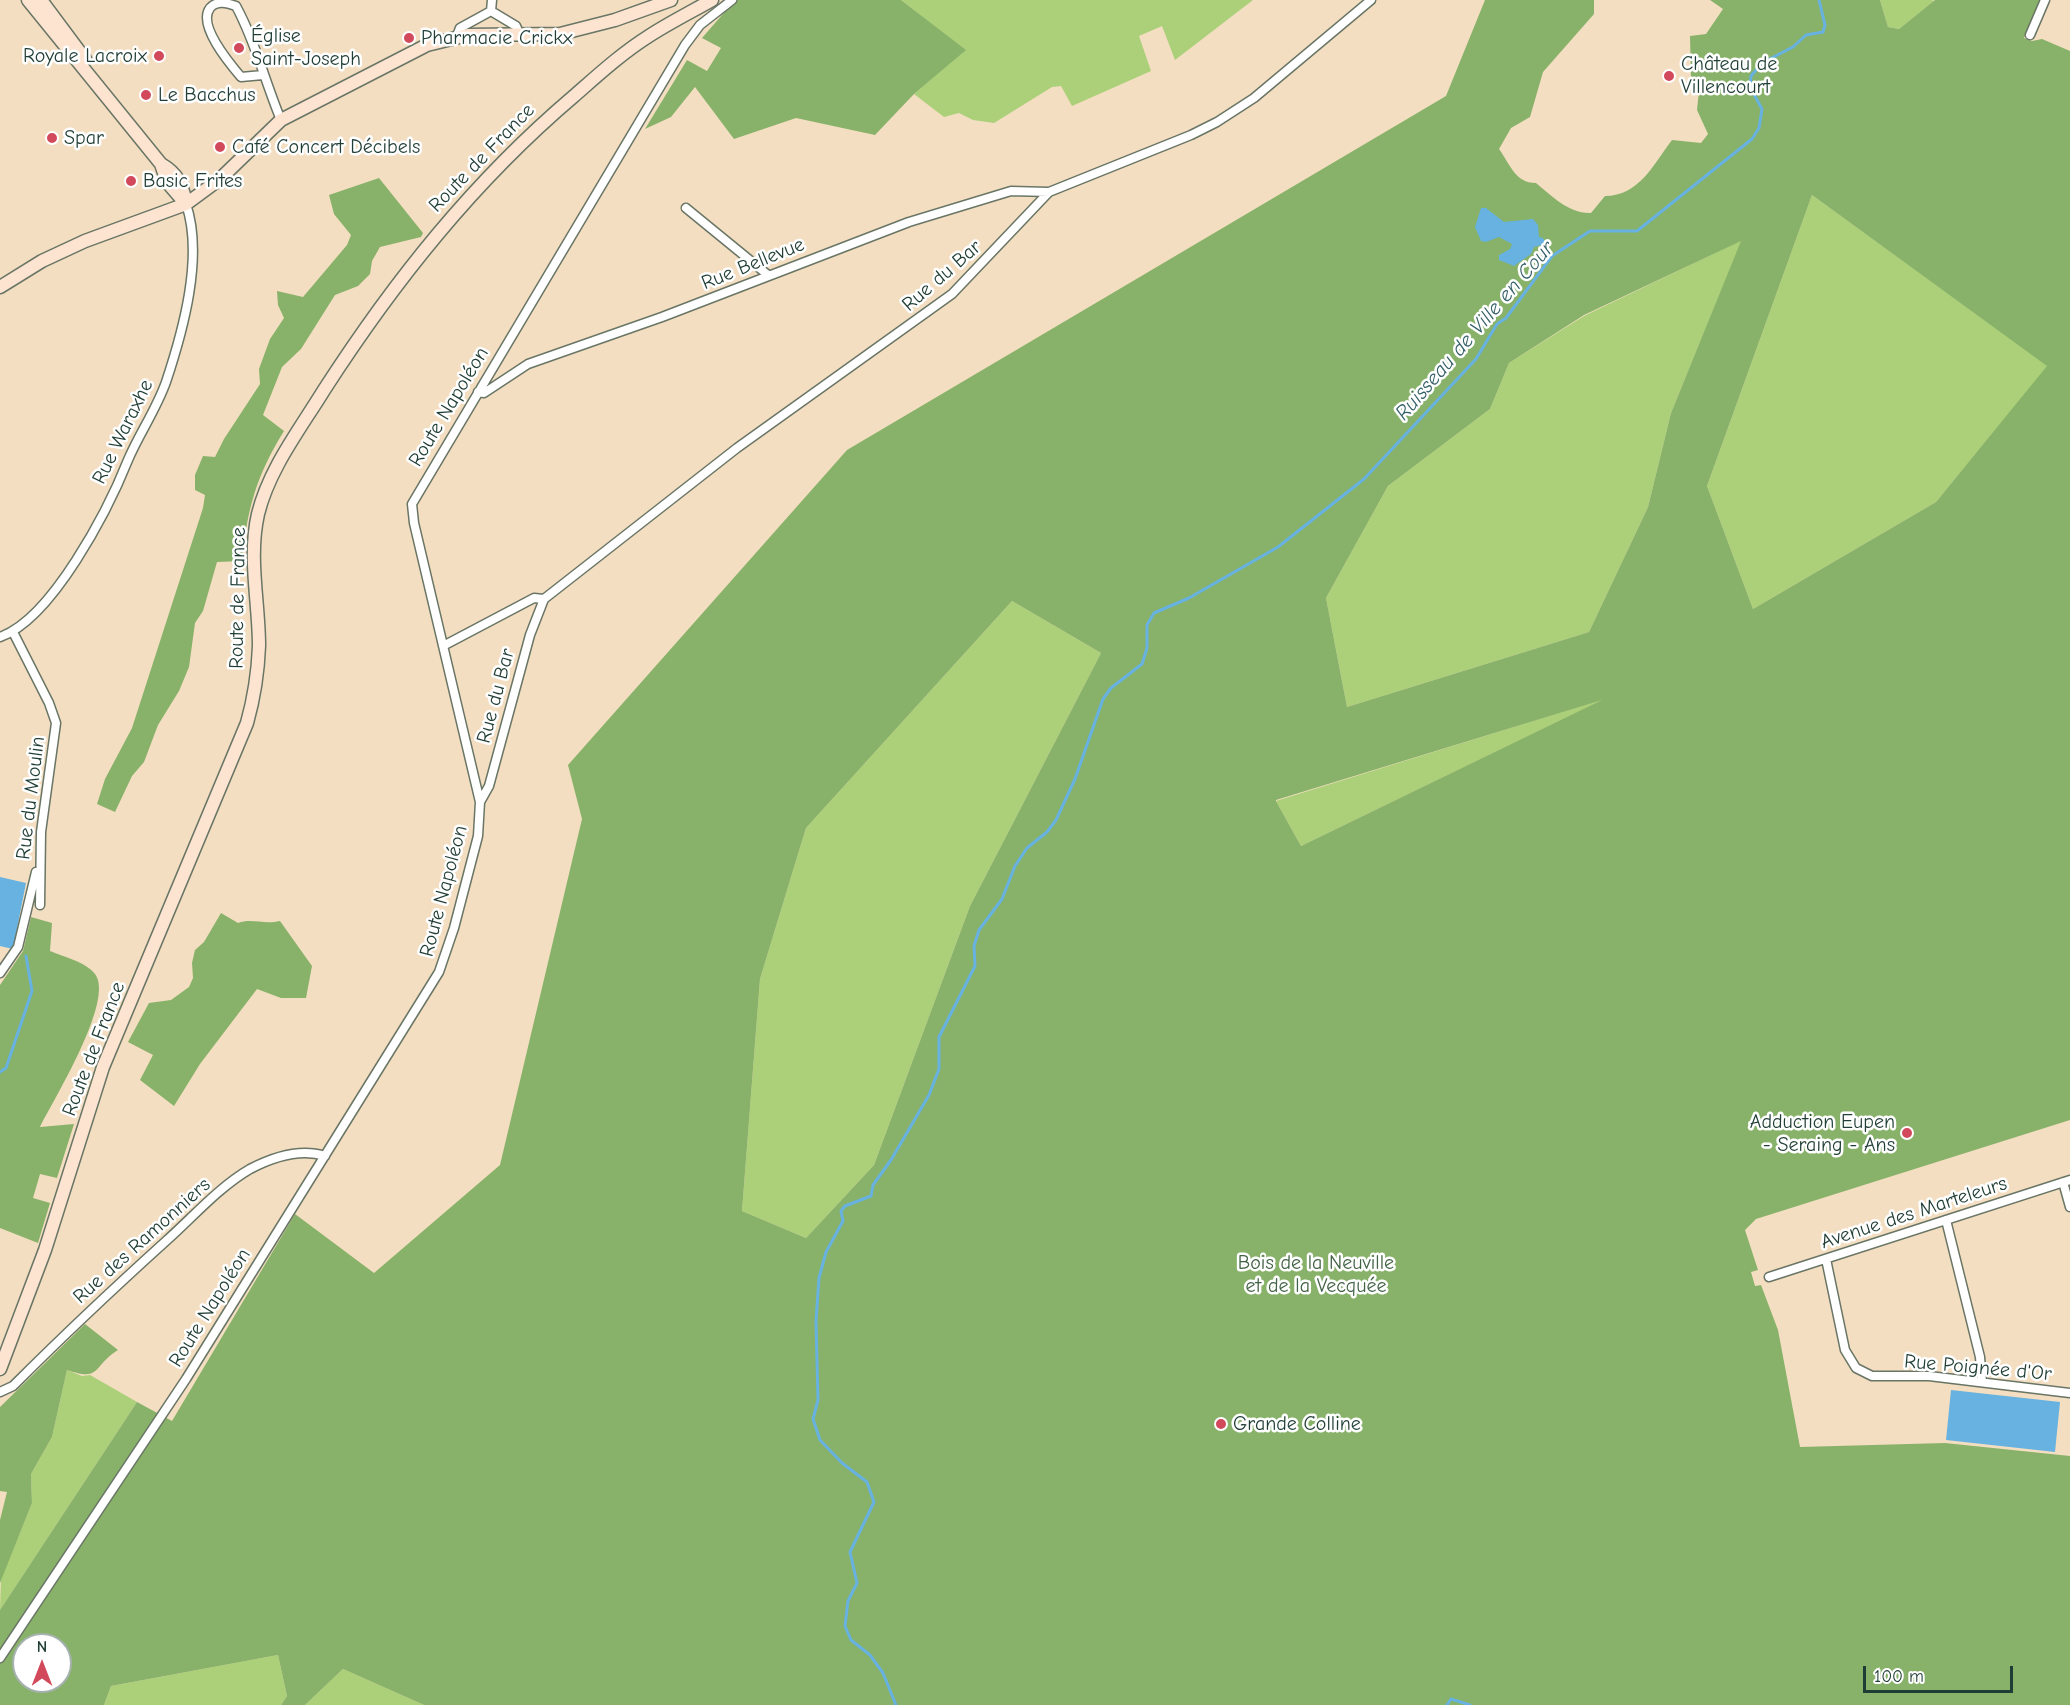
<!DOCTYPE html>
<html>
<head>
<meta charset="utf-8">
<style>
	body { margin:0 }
	#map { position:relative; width:2070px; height:1705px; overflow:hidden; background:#f3dec1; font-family:"Comic Neue",sans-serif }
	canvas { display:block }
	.north { position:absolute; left:12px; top:1633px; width:60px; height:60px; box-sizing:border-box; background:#fff; border:2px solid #a5b1ae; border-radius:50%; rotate:0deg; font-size:16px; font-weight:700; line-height:24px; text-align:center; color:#1f3d34 }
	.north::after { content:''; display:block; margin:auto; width:21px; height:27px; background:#d1495b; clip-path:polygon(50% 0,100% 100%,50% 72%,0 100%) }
	.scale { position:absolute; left:1863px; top:1666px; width:150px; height:27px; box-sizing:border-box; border:3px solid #1f3d34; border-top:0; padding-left:8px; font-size:18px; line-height:21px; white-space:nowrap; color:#1f3d34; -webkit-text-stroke:4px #fff; paint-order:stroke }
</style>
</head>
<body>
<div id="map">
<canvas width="2070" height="1705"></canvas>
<div class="north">N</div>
<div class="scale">100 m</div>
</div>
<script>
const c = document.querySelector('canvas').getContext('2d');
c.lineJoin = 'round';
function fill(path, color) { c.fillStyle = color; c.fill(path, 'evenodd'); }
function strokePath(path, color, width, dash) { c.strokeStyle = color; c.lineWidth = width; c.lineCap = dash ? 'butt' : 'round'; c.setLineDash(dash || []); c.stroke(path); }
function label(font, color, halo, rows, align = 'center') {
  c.font = font + ' "Comic Neue",sans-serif'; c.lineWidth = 5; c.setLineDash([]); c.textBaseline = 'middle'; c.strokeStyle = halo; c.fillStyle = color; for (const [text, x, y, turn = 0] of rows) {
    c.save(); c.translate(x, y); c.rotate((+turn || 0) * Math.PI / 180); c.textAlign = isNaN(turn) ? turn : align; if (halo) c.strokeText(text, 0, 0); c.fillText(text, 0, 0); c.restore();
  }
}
const green = new Path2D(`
	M901 0H1253L1175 60 1162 26 1139 36 1151 71 1072 106 1061 86 1052 87 994 123 973 120 959 113 944 117 914 94 965 50Z
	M1880 0H1932L1934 1 1899 29 1888 27Z
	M1812 195 2048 366 1936 502 1753 609 1707 486Z
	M1742 240 1671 413 1648 507 1589 632 1347 707 1326 598 1388 486 1490 409 1509 363 1584 316Z
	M1012 601 1101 653 970 906 874 1165 806 1238 742 1211 760 979 806 828Z
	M1607 698 1301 846 1276 801Z
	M67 1370 82 1376 90 1375 137 1402 0 1610 1 1579 32 1503 31 1474 52 1437Z
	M278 1655 287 1696 281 1705H104L111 1686Z
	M343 1669 424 1705H305Z`);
const forest = new Path2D(`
	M735 0H901L966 50 914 94 875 135 796 118 734 139 695 87 671 117 645 129 687 60 707 71 721 48 702 38Z
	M1485 0H1594V14L1543 72 1530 117 1511 128 1499 149C1510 164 1515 183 1536 183 1552 196 1569 214 1591 213L1605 196C1639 196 1653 165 1672 140L1701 143 1708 134 1697 110 1699 91 1691 78 1690 36 1706 34 1723 9 1710 0H1880L1888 27 1899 29 1935 0H2040L2024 38 2032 41 2042 39 2070 51V1120L1756 1219 1745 1230 1758 1270 1751 1272 1755 1286 1761 1285 1778 1330 1800 1447 1945 1443 2070 1456V1705H424L343 1669 305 1705H281L287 1696 278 1655 111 1686 104 1705H0V1610L137 1402 172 1421 295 1214 374 1273 500 1165 582 819 568 765 847 450 1446 96ZM1812 195 2047 366 1936 502 1753 609 1707 486ZM1741 241 1671 413 1648 507 1589 632 1347 707 1326 598 1388 486 1490 409 1509 363 1584 315ZM1012 601 1101 653 970 906 874 1165 806 1238 742 1211 760 979 806 828ZM1602 700 1301 846 1276 801V800ZM24 1645H60V1681H24Z
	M379 178 423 233 421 237 380 247 372 261 370 274 358 286 335 295 301 349 282 367 263 415 284 431C256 476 247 510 242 561L217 562 203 611 195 623 189 667 179 691 158 725 144 762 132 776 115 812 97 804 105 779 132 728 203 508 205 495 195 490V475L203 456 215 457 224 439 260 384 259 369 270 339 284 318 278 305 277 291 303 297 347 245 351 235 334 214 329 195Z
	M221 913 238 923C252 918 264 925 280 921L312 966 306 998H281L257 989 200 1064 174 1106 140 1080 153 1055 128 1042 149 1003 171 1000 189 987 193 978 192 963 195 950 204 942Z
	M31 917 52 923 50 951C64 957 86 962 95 974 115 1000 54 1099 40 1127L74 1124 57 1178 40 1174 33 1198 50 1203 38 1243 0 1228V985L23 951Z
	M85 1324 118 1350C92 1366 102 1382 67 1370L52 1437 31 1474 32 1503 0 1583V1520L7 1492 0 1491V1407Z`);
const water = new Path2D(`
	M1481 208H1486L1504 222 1533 219 1538 225 1539 237 1543 238 1546 244 1534 247 1531 254 1514 266 1499 260V255L1510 249 1512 244 1499 237 1486 242 1481 241 1475 227Z
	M0 877 26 883 13 949 0 946Z
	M1951 1390 2060 1402 2055 1452 1946 1440Z`);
const stream = new Path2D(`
	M0 1072 6 1068 32 991 26 956
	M896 1705 883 1673 870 1655 851 1640 845 1626 848 1601 857 1583 850 1552 874 1502 867 1482 842 1463 820 1440 813 1419 818 1400 816 1321 819 1278 826 1252 843 1221 841 1211 845 1206 871 1196 873 1185 891 1160 929 1095 939 1069V1037L975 966 974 946 979 930 1002 899 1015 866 1027 848 1047 832 1056 820 1075 779 1103 699 1111 688 1142 664 1147 648V625L1154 613 1189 598 1278 547 1364 479 1476 359 1497 324 1506 318 1552 256 1590 231H1637L1752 139 1759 128 1762 109 1750 87 1751 76 1762 63 1793 47 1806 35 1823 32 1825 25 1819 0
	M1447 1705 1451 1699 1470 1705`);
const street = new Path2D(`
	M491 11 492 0
	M2030 35 2045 0
	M457 36 460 28 491 11 516 26 520 35
	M263 75 241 77C230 64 197 25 210 8 217 0 227 3 236 6 256 43 265 82 281 120
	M686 208 768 275
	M478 392 484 393 528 364 662 317 909 222 1011 191 1049 192
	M544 599 737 448 952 294 1049 192 1191 135 1217 122 1254 98 1371 0
	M13 632 49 703 56 723 41 832 40 905
	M0 637C52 619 108 510 128 460 139 434 156 410 166 382 183 331 204 256 186 204
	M443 646 534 598 544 599 530 635 489 786 480 802
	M0 973 18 947 36 872
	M2063 1182 2070 1207
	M1946 1220 1980 1357 1982 1382
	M1826 1259 1845 1350 1856 1368 1872 1376H1929L2070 1393
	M1769 1277 2070 1180
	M0 1392 13 1386C63 1336 114 1288 166 1241 193 1217 219 1187 250 1169 273 1157 300 1148 325 1156
	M0 1658 186 1379 439 972 454 928 478 836 480 802 414 523 412 504 685 45 700 25 732 0`);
const secondary = new Path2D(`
	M28 0 161 164 167 182 186 204
	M41 0 85 59
	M161 164C178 174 182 184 186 203
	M0 287 42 261 85 241 186 204 220 179 281 120 427 45 468 35 560 34 615 20 671 0
	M0 1369 45 1250 103 1067 247 723C254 698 258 672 259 646 259 602 248 558 258 514 269 469 300 429 324 390 395 280 474 181 574 96 598 75 622 53 649 36 669 23 691 12 712 0`);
const markers = [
	[409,38,6,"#d1495b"],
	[239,48,6,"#d1495b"],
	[159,56,6,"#d1495b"],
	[1669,76,6,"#d1495b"],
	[146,95,6,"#d1495b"],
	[52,138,6,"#d1495b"],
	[220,147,6,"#d1495b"],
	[131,181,6,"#d1495b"],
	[1907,1133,6,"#d1495b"],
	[1221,1424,6,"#d1495b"]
];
const poiNames = [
	["Église",251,36],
	["Saint-Joseph",251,59],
	["Pharmacie Crickx",421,38],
	["Royale Lacroix",147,56,"right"],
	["Château de",1681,64],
	["Villencourt",1681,87],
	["Le Bacchus",158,95],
	["Spar",64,138],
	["Café Concert Décibels",232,147],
	["Basic Frites",143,181],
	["Adduction Eupen",1895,1122,"right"],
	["- Seraing - Ans",1895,1145,"right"],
	["Grande Colline",1233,1424]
];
const streetNames = [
	["Route de France",482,158,-46],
	["Rue Bellevue",753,264,-22],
	["Rue du Bar",942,276,-41],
	["Route Napoléon",449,407,-59],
	["Rue Waraxhe",123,432,-64],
	["Route de France",238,598,-89],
	["Rue du Bar",496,696,-75],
	["Rue du Moulin",31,798,-83],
	["Route Napoléon",444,891,-75],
	["Route de France",94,1049,-69],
	["Avenue des Marteleurs",1914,1213,-18],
	["Rue des Ramonniers",142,1241,-42],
	["Route Napoléon",210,1308,-58],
	["Rue Poignée d'Or",1978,1368,5]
];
const parkNames = [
	["Bois de la Neuville",1316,1263],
	["et de la Vecquée",1316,1286]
];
const waterNames = [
	["Ruisseau de Ville en Cour",1475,331,-49]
];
fill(green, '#abd079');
fill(forest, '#88b269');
fill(water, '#67b2e0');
strokePath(stream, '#67b2e0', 3);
strokePath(street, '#697565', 11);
strokePath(secondary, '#697565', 15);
strokePath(street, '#fff', 8);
strokePath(secondary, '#fde4d1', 12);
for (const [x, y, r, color] of markers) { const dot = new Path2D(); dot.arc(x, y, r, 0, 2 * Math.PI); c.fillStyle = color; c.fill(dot); strokePath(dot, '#fff', 2); }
label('20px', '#1f3d34', '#fff', poiNames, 'left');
label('20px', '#1f3d34', '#fff', streetNames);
label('20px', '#426245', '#fff', parkNames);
label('italic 21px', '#356068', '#fff', waterNames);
</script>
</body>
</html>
